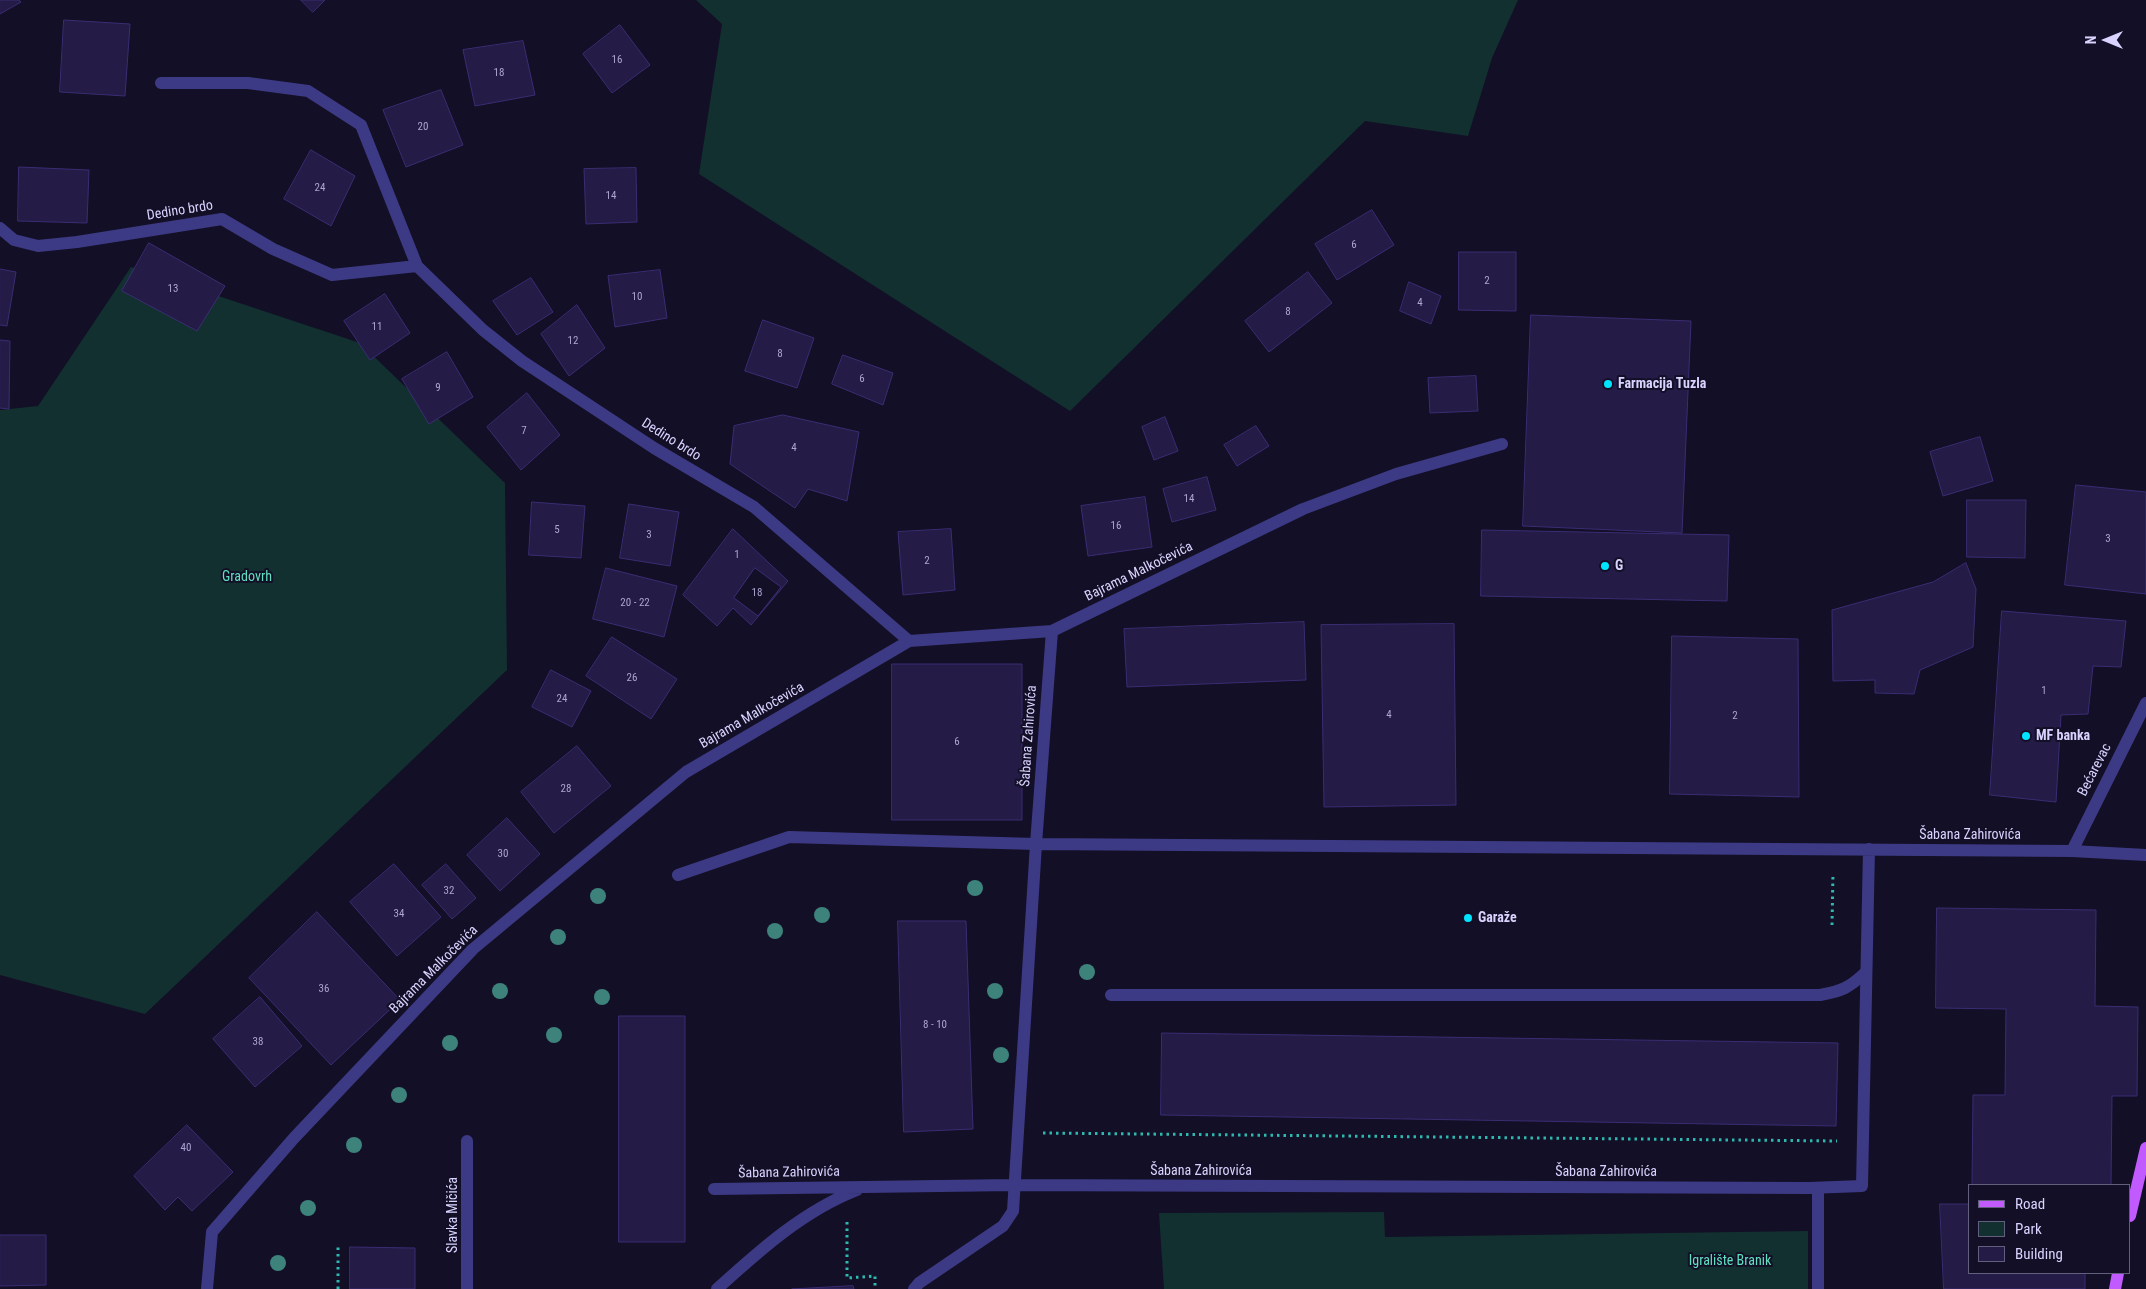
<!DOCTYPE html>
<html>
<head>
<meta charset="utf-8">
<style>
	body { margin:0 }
	#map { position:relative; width:2146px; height:1289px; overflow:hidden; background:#130f26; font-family:"Roboto Condensed",sans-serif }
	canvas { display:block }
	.legend { position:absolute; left:1968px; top:1184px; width:162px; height:90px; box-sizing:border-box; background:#130f26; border:1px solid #625e7d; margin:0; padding:6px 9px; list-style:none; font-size:15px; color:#d9d4ff }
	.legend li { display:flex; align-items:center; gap:10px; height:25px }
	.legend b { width:25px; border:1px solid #625e7d }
	.north { position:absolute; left:2081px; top:15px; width:50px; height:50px; -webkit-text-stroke:4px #130f26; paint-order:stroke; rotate:270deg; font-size:14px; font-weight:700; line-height:20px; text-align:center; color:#d9d4ff }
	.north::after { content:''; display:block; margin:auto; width:18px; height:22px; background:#d9d4ff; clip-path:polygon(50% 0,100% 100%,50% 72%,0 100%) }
</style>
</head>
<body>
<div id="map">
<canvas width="2146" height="1289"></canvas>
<ul class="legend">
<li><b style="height:6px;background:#c25bff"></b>Road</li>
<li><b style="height:14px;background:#12302f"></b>Park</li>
<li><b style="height:14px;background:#241b47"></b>Building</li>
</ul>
<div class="north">N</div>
</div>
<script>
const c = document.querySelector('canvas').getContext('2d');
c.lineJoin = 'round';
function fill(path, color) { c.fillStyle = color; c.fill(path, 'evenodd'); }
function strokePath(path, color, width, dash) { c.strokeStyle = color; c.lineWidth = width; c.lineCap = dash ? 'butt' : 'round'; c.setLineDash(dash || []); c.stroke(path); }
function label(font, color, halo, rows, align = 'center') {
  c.font = font + ' "Roboto Condensed",sans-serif'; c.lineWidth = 4; c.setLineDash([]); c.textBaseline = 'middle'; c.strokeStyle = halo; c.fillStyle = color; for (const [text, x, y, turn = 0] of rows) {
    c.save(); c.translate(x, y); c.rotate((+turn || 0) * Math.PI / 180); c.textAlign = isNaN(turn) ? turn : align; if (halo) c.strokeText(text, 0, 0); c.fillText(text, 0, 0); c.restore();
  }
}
const green = new Path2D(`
	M696 0H1518L1492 58 1468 136 1365 121 1070 411 699 174 722 24Z
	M131 267 360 343 505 483 507 670 145 1014 0 975V410L38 406Z
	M1384 1212 1385 1237 1808 1231V1289H1164L1159 1213Z`);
const building = new Path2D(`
	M0 0H19L21 2 0 14Z
	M301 0H325L313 12Z
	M64 20 130 24 125 96 60 92Z
	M620 25 650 65 612 93 583 54Z
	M523 41 535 95 475 106 463 50Z
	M441 90 463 145 406 167 383 110Z
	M311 150 355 176 331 226 284 199Z
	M19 167 89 170 87 223 18 221Z
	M636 168 637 222 586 224 584 169Z
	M1372 210 1394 245 1337 280 1315 244Z
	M149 243 225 286 197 331 122 291Z
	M1459 252H1516V311L1459 310Z
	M0 269 16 272 7 326 0 325Z
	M660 270 667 318 615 327 608 276Z
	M1308 272 1332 303 1269 352 1245 321Z
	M531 278 553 312 517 335 493 301Z
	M1409 282 1441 296 1431 324 1400 311Z
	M385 294 410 333 370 360 344 321Z
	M577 305 605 348 569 376 541 334Z
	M1531 315 1691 321 1682 533 1523 526Z
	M763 320 814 338 797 388 745 371Z
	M0 340 10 341 9 409 0 408Z
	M447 352 473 397 429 424 402 379Z
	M843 355 893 373 883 405 832 384Z
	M1476 376 1478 411 1430 413 1428 378Z
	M527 393 560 435 521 470 487 427Z
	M783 415 859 432 847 501 808 489 795 508 730 464 734 426Z
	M1165 417 1178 451 1154 460 1142 427Z
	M1256 426 1269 446 1237 466 1224 445Z
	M1980 437 1993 481 1943 496 1930 452Z
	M1207 477 1216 510 1172 522 1163 489Z
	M2076 485 2146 492V594L2065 585Z
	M1145 497 1152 547 1088 556 1081 506Z
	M1967 500H2026L2025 558 1967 557Z
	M532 502 585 506 581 558 529 555Z
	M629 504 679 512 670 566 620 558Z
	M733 529 788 581 751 625 733 608 717 626 683 595Z
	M951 529 955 590 903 595 898 532Z
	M1482 530 1729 535 1727 601 1481 596Z
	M1966 563 1976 589 1973 647 1920 670 1914 694 1875 693V680L1833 681 1832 610 1933 582Z
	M606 568 677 586 664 637 593 619Z
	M755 568 781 587 758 616 734 598Z
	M2002 611 2126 621 2121 667 2093 666 2088 714 2061 715 2056 802 1990 795Z
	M1304 622 1306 680 1127 687 1124 629Z
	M1454 624 1456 805 1324 807 1321 625Z
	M1672 636 1798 639 1799 797 1670 794Z
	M612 637 677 679 651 719 586 676Z
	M892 664H1022V820H892Z
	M551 670 591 691 572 727 532 707Z
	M577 746 611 786 554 833 521 792Z
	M507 818 540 854 500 891 467 855Z
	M394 864 441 917 397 956 350 902Z
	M446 864 476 898 452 919 422 885Z
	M1937 908 2096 910 2095 1006 2138 1007 2137 1096H2112L2111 1185H1972L1973 1095H2005L2006 1009 1936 1008Z
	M317 912 400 1000 331 1065 249 978Z
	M898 921H966L973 1129 904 1132Z
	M260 997 302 1046 255 1087 213 1039Z
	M619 1016H685V1242H619Z
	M1162 1033 1838 1043 1836 1126 1161 1115Z
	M187 1125 233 1172 192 1211 178 1197 165 1210 134 1176Z
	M1940 1204H1970V1273H2085V1289H1944Z
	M0 1235H46V1285L0 1286Z
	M350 1247 415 1248V1289H350Z
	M853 1286 854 1289H792Z`);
const path = new Path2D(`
	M1832 925 1833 873
	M1043 1133 1837 1141
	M847 1222V1278L875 1276V1289
	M338 1289V1247`);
const lane = new Path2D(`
	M678 875 789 837 1036 844
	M1111 995H1820C1842 991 1849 988 1866 972
	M1818 1188V1289
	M467 1289V1141`);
const street = new Path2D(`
	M161 83H248L308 91 361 125 417 266
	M0 228 14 240 38 246 77 242 222 219 273 249 332 275 417 266 483 330 522 361 654 448 754 507 909 641
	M1036 844 2072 851 2146 855
	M2072 851 2146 703
	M714 1189 1014 1185 1809 1188 1862 1186 1869 849
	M207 1289 212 1232 294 1138 473 949 686 772 909 641 1052 631 1303 509 1396 474 1502 444
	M717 1289C759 1251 803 1211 857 1190
	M914 1289 919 1283 1003 1226 1013 1211 1036 844 1052 631`);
const primary = new Path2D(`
	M2130 1216 2146 1148
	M2115 1289 2118 1273`);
const trees = [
	[975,888],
	[598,896],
	[822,915],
	[775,931],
	[558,937],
	[1087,972],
	[500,991],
	[995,991],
	[602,997],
	[554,1035],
	[450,1043],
	[1001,1055],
	[399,1095],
	[354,1145],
	[308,1208],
	[278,1263]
];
const markers = [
	[1608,384,5,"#00e5ff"],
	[1605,566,5,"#00e5ff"],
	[2026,736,5,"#00e5ff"],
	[1468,918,5,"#00e5ff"]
];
const numberNames = [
	["16",617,60],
	["18",499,73],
	["20",423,127],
	["24",320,188],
	["14",611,196],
	["6",1354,245],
	["2",1487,281],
	["13",173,289],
	["10",637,297],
	["4",1420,303],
	["8",1288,312],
	["11",377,327],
	["12",573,341],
	["8",780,354],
	["6",862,379],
	["9",438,388],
	["7",524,431],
	["4",794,448],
	["14",1189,499],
	["16",1116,526],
	["5",557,530],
	["3",649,535],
	["3",2108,539],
	["1",737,555],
	["2",927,561],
	["18",757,593],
	["20 - 22",635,603],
	["26",632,678],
	["1",2044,691],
	["24",562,699],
	["4",1389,715],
	["2",1735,716],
	["6",957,742],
	["28",566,789],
	["30",503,854],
	["32",449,891],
	["34",399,914],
	["36",324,989],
	["8 - 10",935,1025],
	["38",258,1042],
	["40",186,1148]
];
const streetNames = [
	["Dedino brdo",180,211,-9],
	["Dedino brdo",671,440,32],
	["Bajrama Malkočevića",1139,572,-26],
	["Bajrama Malkočevića",752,716,-30],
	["Šabana Zahirovića",1029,736,-86],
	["Bećarevac",2095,770,-63],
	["Šabana Zahirovića",1970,835],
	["Bajrama Malkočevića",434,970,-45],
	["Šabana Zahirovića",1201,1171],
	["Šabana Zahirovića",1606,1172],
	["Šabana Zahirovića",789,1173,-1],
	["Slavka Mičića",453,1215,-90]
];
const poiNames = [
	["Farmacija Tuzla",1618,384],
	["G",1615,566],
	["MF banka",2036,736],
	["Garaže",1478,918]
];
const parkNames = [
	["Gradovrh",247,577],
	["Igralište Branik",1730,1261]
];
fill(green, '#12302f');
fill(building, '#241b47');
strokePath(building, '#3b2d73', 1);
strokePath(path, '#2fb8b0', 3, [2.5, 4]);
strokePath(lane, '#3d3a85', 12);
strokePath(street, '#3d3a85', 12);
strokePath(primary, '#c25bff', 12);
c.fillStyle = '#3d827b';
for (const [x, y] of trees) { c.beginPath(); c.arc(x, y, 8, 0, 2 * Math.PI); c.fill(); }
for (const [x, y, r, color] of markers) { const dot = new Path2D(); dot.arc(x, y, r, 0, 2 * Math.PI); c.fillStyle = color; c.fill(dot); strokePath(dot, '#130f26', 2); }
label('11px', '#aca6d1', null, numberNames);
label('14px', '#d9d4ff', '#130f26', streetNames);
label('bold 14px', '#d9d4ff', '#130f26', poiNames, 'left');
label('14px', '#5fe0c0', '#130f26', parkNames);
</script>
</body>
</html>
